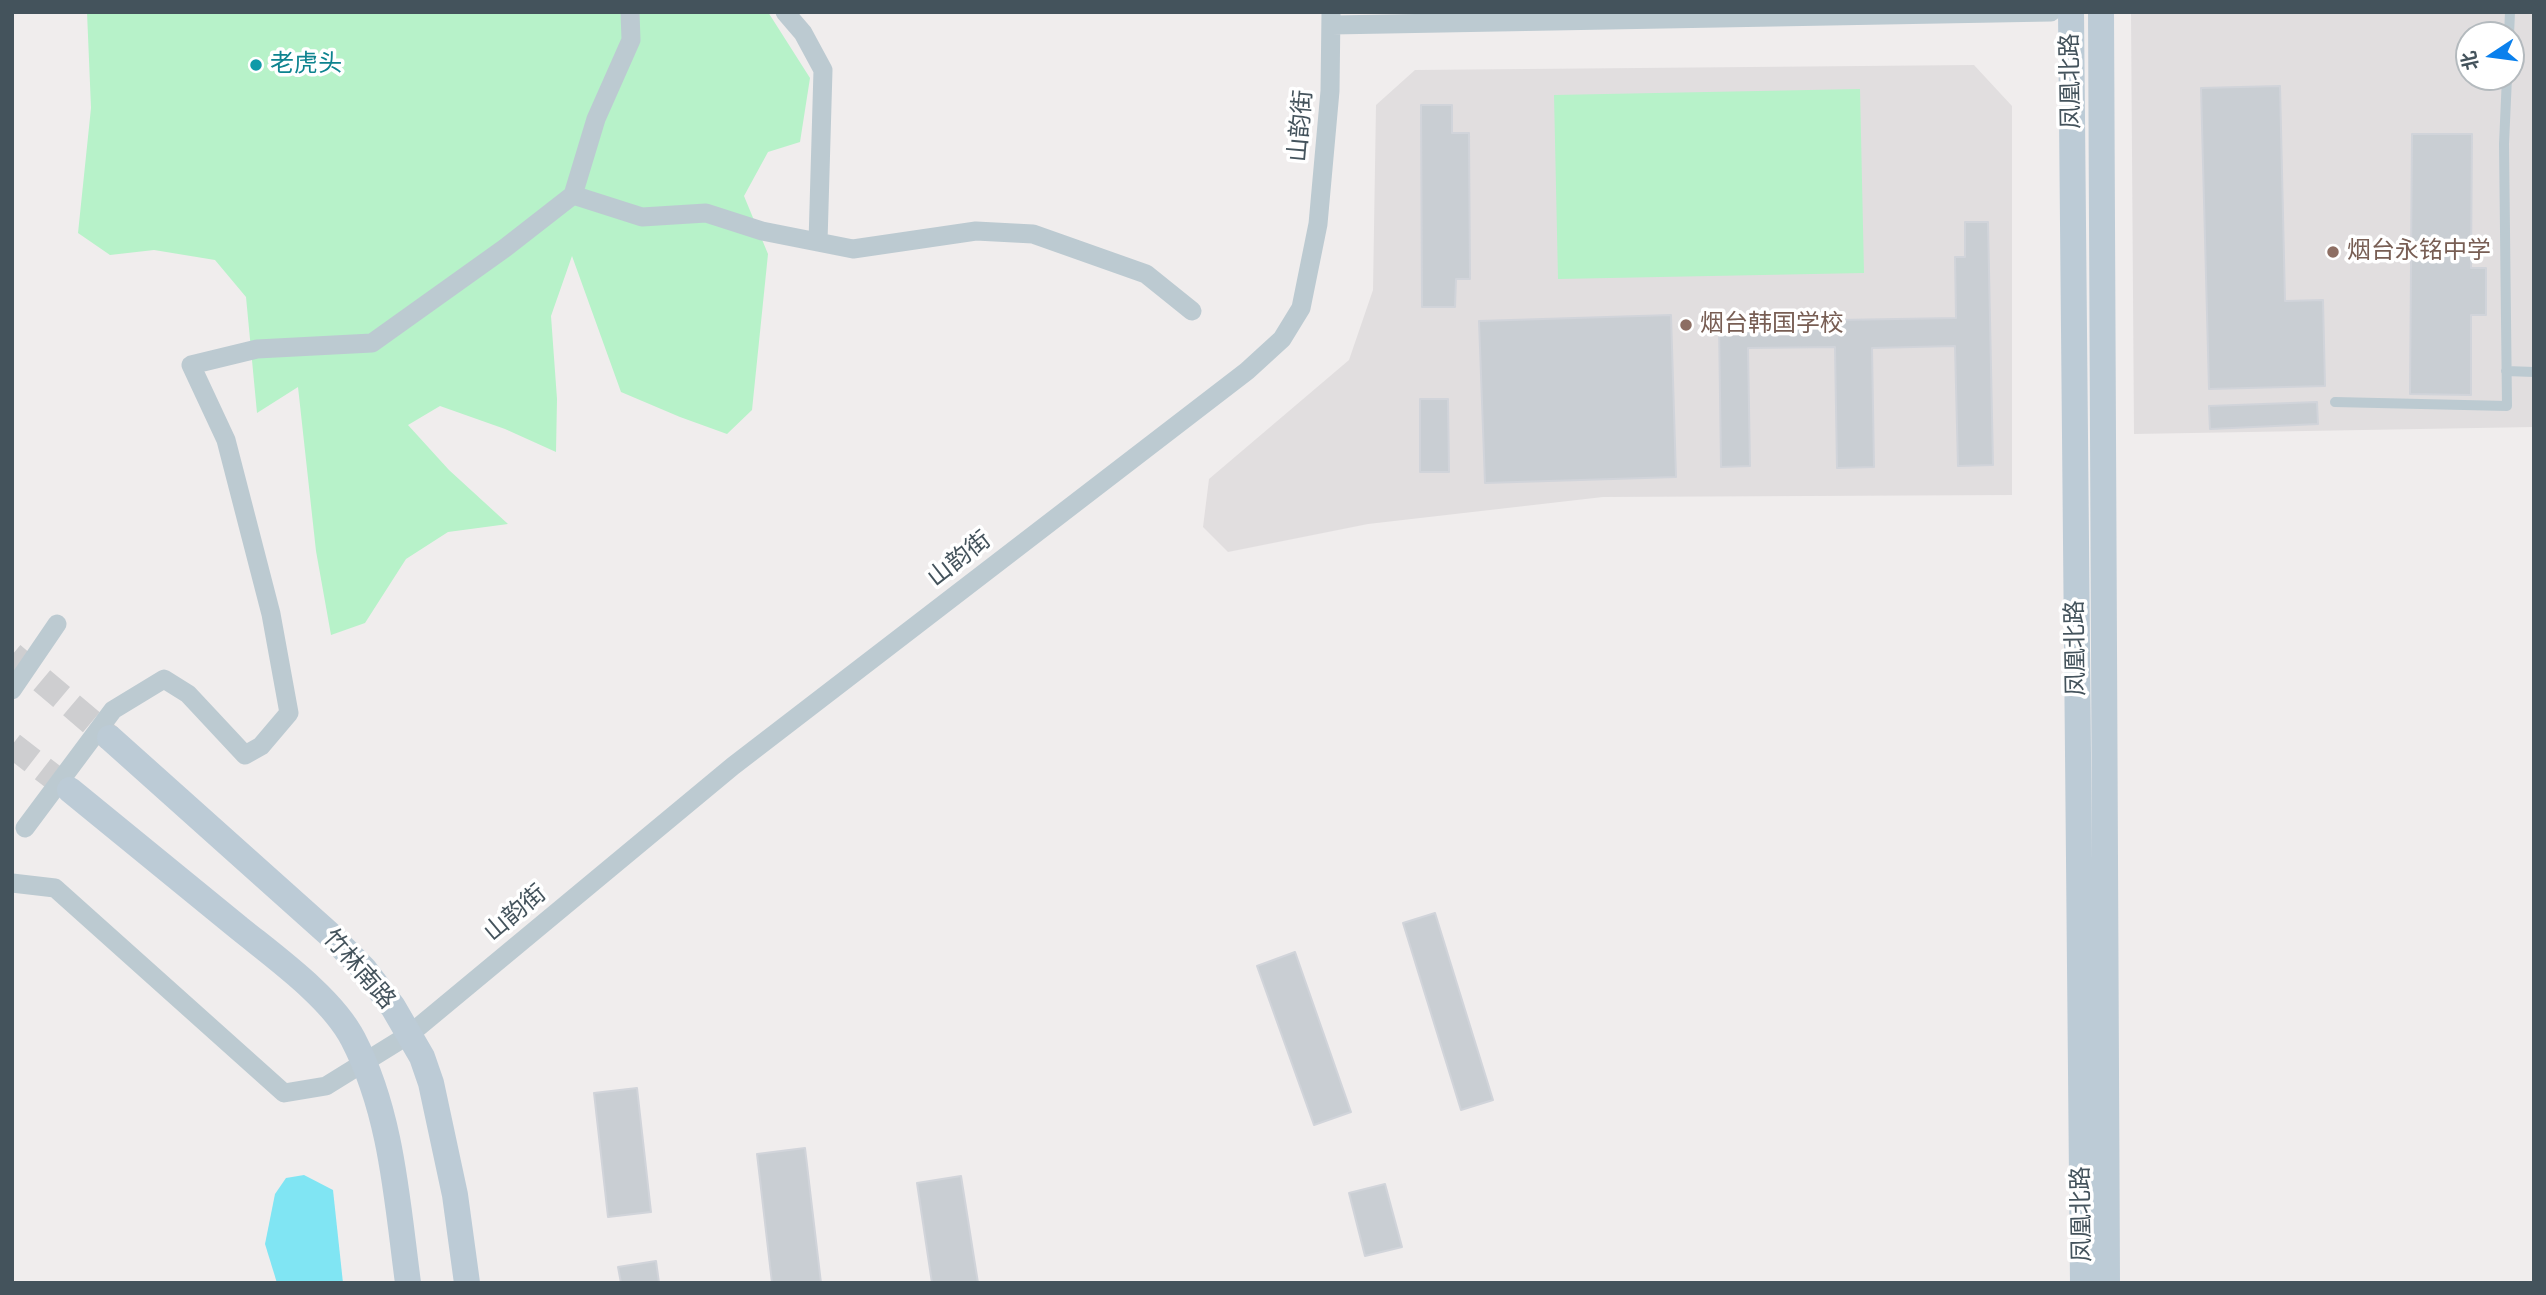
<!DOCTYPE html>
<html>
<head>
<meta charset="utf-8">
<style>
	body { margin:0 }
	#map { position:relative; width:2546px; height:1295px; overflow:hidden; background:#f0eded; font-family:"Sofia Sans Condensed","Noto Sans SC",sans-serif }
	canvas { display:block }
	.frame { position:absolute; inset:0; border:14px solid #44535c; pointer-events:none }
	.north { position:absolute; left:2455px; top:21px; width:70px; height:70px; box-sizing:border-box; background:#fff; border:2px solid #b4babe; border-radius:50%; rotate:257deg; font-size:19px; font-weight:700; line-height:28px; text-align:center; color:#44535c }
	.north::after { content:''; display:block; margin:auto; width:24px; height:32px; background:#0a80ed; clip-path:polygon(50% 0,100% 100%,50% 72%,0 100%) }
</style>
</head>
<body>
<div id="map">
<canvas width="2546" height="1295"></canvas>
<div class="frame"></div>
<div class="north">北</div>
</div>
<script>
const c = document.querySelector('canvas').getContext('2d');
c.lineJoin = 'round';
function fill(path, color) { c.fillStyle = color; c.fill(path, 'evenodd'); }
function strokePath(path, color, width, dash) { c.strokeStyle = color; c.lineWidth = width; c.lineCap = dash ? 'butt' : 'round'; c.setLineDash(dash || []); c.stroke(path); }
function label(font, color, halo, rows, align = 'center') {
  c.font = font + ' "Sofia Sans Condensed","Noto Sans SC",sans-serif'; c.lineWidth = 7; c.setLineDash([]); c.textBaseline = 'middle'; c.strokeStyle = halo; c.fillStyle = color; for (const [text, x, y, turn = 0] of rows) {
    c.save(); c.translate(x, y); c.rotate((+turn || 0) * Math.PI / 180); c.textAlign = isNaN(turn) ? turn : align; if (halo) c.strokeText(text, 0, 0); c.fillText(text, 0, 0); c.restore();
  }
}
const education = new Path2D(`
	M2131 12H2534V427L2134 434ZM2469 35H2511V77H2469Z
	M1974 65 2012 106V495L1603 497 1368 524 1228 552 1203 527 1209 479 1349 360 1373 290 1376 105 1415 70Z`);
const green = new Path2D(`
	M87 12H768L810 78 800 142 768 152 744 196 768 254 752 410 727 434 680 417 621 392 572 256 551 316 557 399 556 452 505 429 440 406 408 425 449 470 508 524 448 532 406 559 365 623 331 635 316 551 298 387 257 413 246 297 215 260 154 250 110 255 78 233 91 108Z
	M1860 89 1864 273 1558 279 1554 95Z`);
const water = new Path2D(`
	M304 1175 333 1190 343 1283H277L265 1244 275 1194 286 1178Z`);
const building = new Path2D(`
	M2280 86 2285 301 2323 300 2325 386 2209 389 2201 88Z
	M1421 105H1452V133H1469L1470 279H1456L1455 307H1422Z
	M2412 134H2472L2471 268H2486V315H2471V395L2410 394Z
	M1965 222H1988L1993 465 1958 466 1955 346 1872 348 1874 467 1837 468 1835 347 1748 348 1750 466 1721 467 1719 322 1956 318 1955 257H1965Z
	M1671 315 1676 477 1485 483 1479 321Z
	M1420 399H1448L1449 472H1420Z
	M2317 402 2318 424 2210 429 2209 406Z
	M1435 913 1493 1100 1461 1110 1403 923Z
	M1295 952 1351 1112 1314 1125 1257 966Z
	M637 1088 651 1212 608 1217 594 1093Z
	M805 1148 821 1283H772L757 1154Z
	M961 1176 978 1283H932L917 1183Z
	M1385 1184 1402 1247 1365 1256 1349 1193Z
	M656 1261 659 1283H621L618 1267Z`);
const secondaryTunnel = new Path2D(`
	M12 655 110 738
	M12 745 70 790`);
const lane = new Path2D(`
	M2509 35 2510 12
	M2506 371 2534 372
	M2335 402 2507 406 2504 144 2507 77`);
const street = new Path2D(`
	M785 12 803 33 823 70 818 242
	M1332 25 2051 12
	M573 195 596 119 631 40 630 12
	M12 690 57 624
	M25 828 113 710 164 679 188 694 245 755 261 746 289 713 271 614 226 440 191 365 257 349 372 343 505 248 573 195 642 217 706 213 762 231 853 249 976 231 1033 234 1146 274 1192 311
	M12 883 55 888 284 1093 326 1086 410 1034 733 766 1247 371 1282 339 1301 308 1318 224 1330 91 1331 12`);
const secondary = new Path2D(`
	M2071 12 2083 1283
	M2101 12 2107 1283
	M110 738 328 933 364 969 393 1007 422 1057 431 1083 455 1195 467 1283
	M70 790C127 836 183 882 239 928 276 958 332 998 353 1039 392 1114 397 1201 408 1283`);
const markers = [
	[256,65,7,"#0f9aa8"],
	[2333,252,7,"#8d6e63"],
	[1686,325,7,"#8d6e63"]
];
const cultureNames = [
	["老虎头",270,65]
];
const streetNames = [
	["凤凰北路",2072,81,-91],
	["山韵街",1302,126,-85],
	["山韵街",960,560,-38],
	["凤凰北路",2077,648,-91],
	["山韵街",516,914,-40],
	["竹林南路",358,970,49],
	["凤凰北路",2083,1214,-91]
];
const educationNames = [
	["烟台永铭中学",2347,252],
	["烟台韩国学校",1700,325]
];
fill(education, '#e1dedf');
fill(green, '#b7f2c9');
fill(water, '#80e5f3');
fill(building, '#c9ced3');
strokePath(building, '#d1d4da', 2);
strokePath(secondaryTunnel, '#ceced0', 26, [26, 13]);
strokePath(lane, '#bccad1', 10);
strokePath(street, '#bccad1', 19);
strokePath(secondary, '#bccbd6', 26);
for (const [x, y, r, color] of markers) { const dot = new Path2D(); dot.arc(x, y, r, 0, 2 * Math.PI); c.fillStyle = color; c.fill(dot); strokePath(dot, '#fff', 2.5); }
label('24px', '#0d838f', '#fff', cultureNames, 'left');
label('24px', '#44535c', '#fff', streetNames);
label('24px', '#785e54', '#fff', educationNames, 'left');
</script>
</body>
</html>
